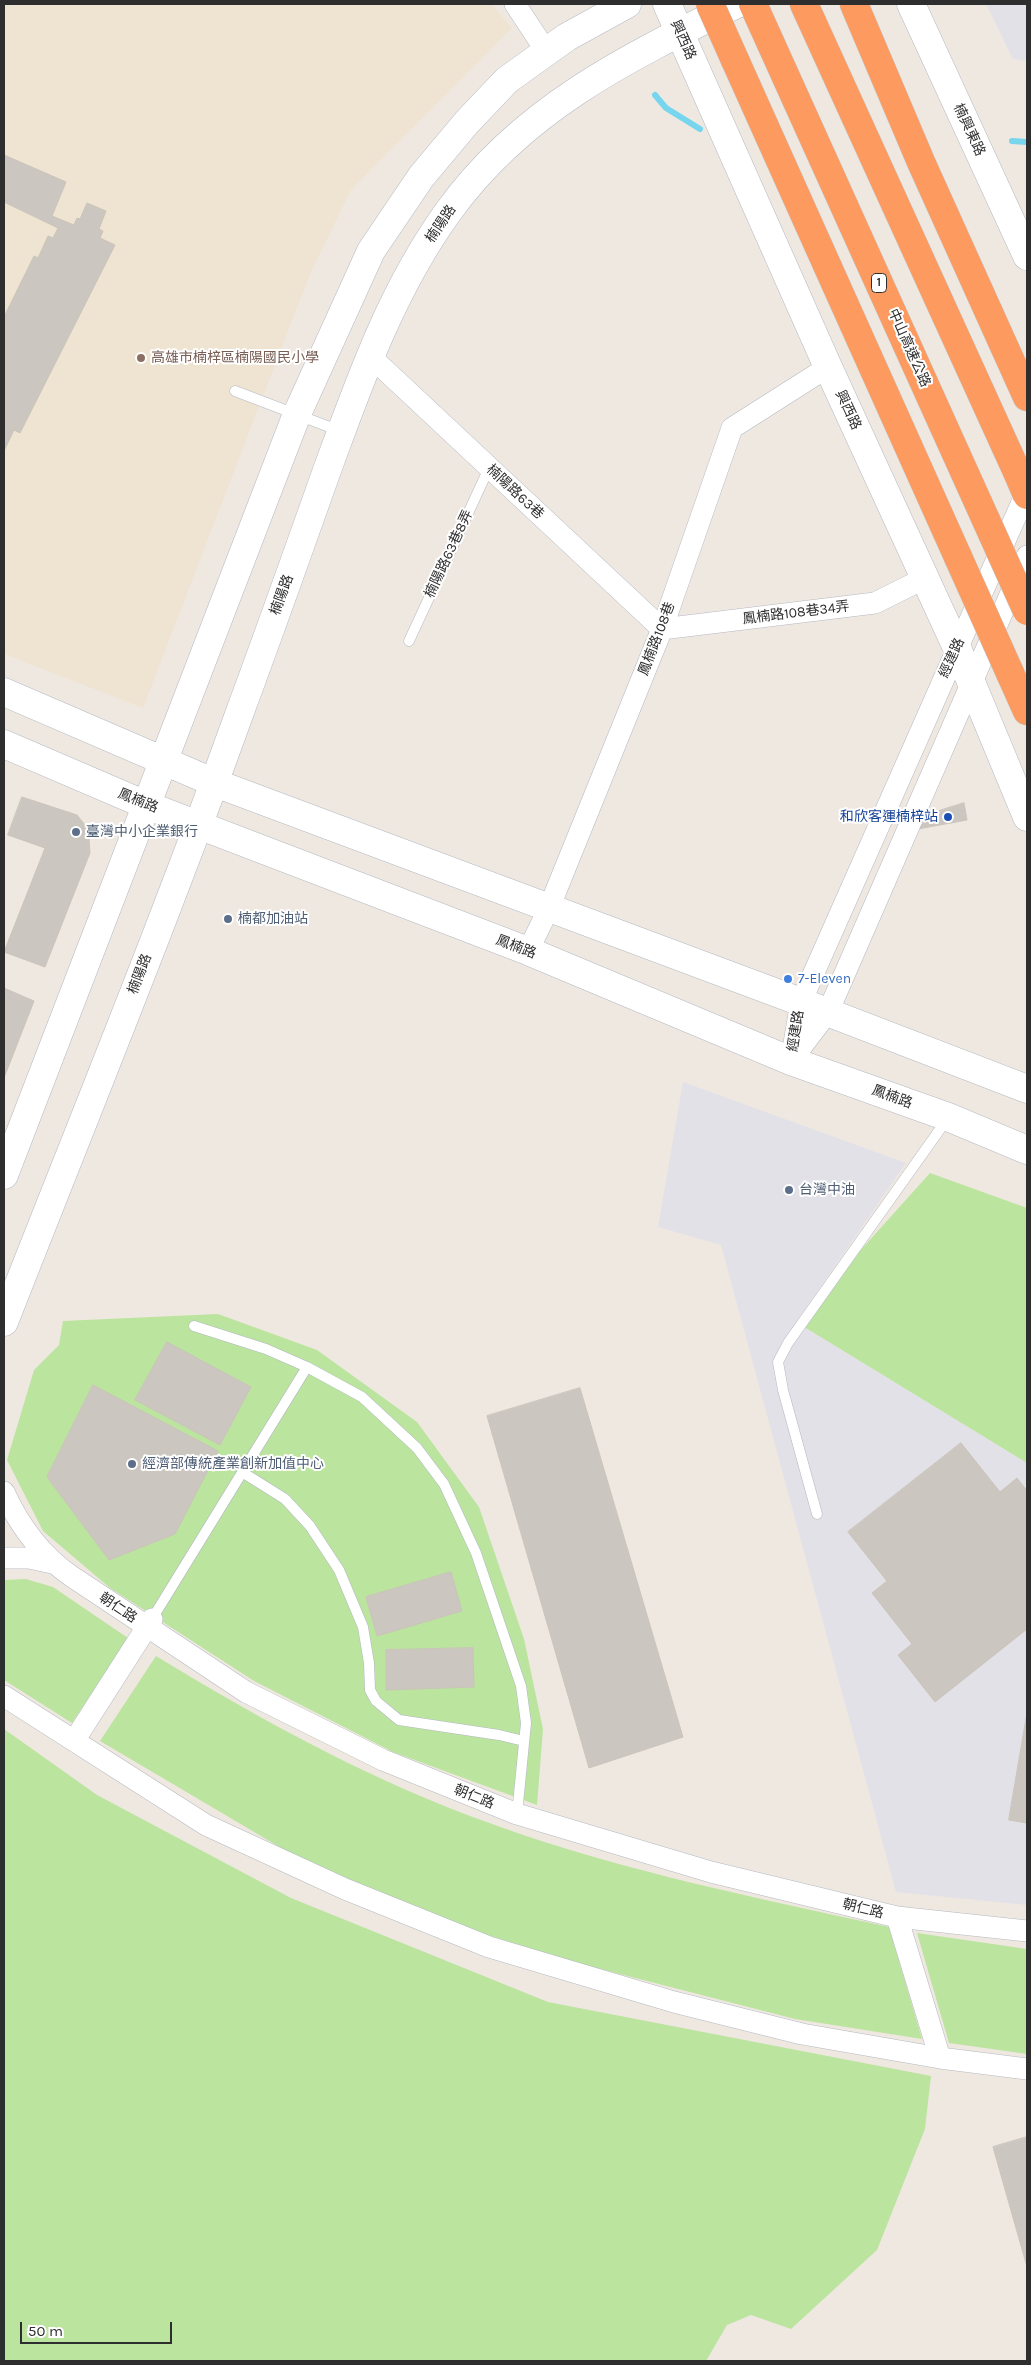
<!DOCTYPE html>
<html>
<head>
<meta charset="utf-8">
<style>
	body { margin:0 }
	#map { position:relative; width:1031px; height:2365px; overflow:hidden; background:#efe8e1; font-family:Karla,sans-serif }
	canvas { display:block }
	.frame { position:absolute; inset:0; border:5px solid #2e2e2e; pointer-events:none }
	.scale { position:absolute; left:20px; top:2322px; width:152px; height:22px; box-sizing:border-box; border:2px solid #2e2e2e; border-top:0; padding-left:6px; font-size:15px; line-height:18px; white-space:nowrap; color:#2e2e2e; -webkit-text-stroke:4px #fff; paint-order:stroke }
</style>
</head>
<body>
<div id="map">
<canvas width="1031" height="2365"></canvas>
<div class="frame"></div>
<div class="scale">50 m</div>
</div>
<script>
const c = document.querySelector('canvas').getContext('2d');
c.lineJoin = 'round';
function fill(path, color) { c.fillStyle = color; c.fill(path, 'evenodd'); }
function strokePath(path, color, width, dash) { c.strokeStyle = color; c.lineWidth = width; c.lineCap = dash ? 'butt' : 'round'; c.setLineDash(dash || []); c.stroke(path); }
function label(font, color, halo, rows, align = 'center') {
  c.font = font + ' Karla,"Noto Sans TC",sans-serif'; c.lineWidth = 4; c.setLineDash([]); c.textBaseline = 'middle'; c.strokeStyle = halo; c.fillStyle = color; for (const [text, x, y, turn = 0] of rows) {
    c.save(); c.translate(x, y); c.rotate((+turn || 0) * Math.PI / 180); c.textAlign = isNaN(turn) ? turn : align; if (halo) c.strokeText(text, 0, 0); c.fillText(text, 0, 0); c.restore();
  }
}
const industrial = new Path2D(`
	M986 4H1027V61L1013 59Z
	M683 1082 906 1163 796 1322 1027 1463V1905L896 1892 721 1245 658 1227Z`);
const education = new Path2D(`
	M4 4H491L512 28 351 190 310 274 143 708 4 654Z`);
const green = new Path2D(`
	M930 1173 1027 1208V1463L796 1322Z
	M218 1314 317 1350 417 1422 479 1507 524 1639 543 1729 537 1805 393 1752 254 1681 110 1588 43 1531 7 1460 34 1370 59 1345 63 1321Z
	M26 1579 53 1587 128 1638 72 1723 4 1680V1580Z
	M156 1656C264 1722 376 1783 495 1825 622 1871 757 1898 889 1927L922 2039 795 2019 577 1963 478 1932 369 1889 288 1852 100 1741Z
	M4 1729 97 1795 291 1898 548 2002 931 2076 925 2129 877 2250 791 2329 751 2315 727 2325 706 2361H4Z
	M917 1933 1027 1949V2054L949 2043Z`);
const stream = new Path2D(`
	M655 95 666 108 700 129
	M1012 141 1027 142`);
const building = new Path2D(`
	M4 155 66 182 52 216 74 225 77 218 80 219 87 203 106 211 99 229 103 231 100 238 115 245 20 433 14 430 4 451V317L34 256 38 258 48 236 53 238 58 228 4 202Z
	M22 797 77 815 85 825 89 839 90 853 45 967 4 952 45 848 8 835Z
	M964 803 967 820 918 829 932 813Z
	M4 988 34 1001 4 1078Z
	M167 1342 251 1387 220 1445 135 1400Z
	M93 1385 218 1451 175 1534 109 1560 47 1477Z
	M580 1388 683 1737 589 1768 487 1416Z
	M961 1443 1000 1492 1017 1478 1027 1491V1629L935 1702 898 1655 912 1644 872 1593 887 1581 848 1532Z
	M451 1572 462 1611 377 1636 366 1597Z
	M473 1648 474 1687 386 1690V1650Z
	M1027 1713V1823L1009 1820Z
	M1027 2137V2267L993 2147Z`);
const lane = new Path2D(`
	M235 391 340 431
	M409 641 489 468
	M194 1326 266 1349 307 1367 362 1397 417 1448 444 1484 476 1553 521 1686 526 1723 517 1814
	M242 1472 285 1499 310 1526 339 1570 363 1627 369 1663 370 1690 376 1701 399 1720 499 1735 524 1741
	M817 1514 783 1390 778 1362 788 1343 948 1118
	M152 1619 307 1367`);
const street = new Path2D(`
	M515 4 546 51
	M369 355 662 629 875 603 925 578
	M528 951 549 908 662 629 732 428 828 367
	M793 1058 828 1012 1027 556
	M791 1061 801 1002 1027 491
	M4 1492C19 1525 41 1555 71 1576L246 1692 383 1760 517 1814 711 1872 897 1917 1027 1931
	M4 1558H29L52 1563
	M4 1696 206 1825 345 1889 489 1947 674 2002 802 2034 940 2058 1027 2069
	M74 1741 152 1619
	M897 1917 940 2058`);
const secondary = new Path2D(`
	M667 4 828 367 957 648 1027 817
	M911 4 1027 256
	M4 692 215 783 801 1002 1027 1089
	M4 744 146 805 528 951 791 1061 948 1117 1027 1150
	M4 1175 297 414 371 251 421 177 467 122 507 80 567 37 627 4
	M4 1322C84 1118 167 915 241 709 270 631 298 552 326 473 359 383 391 291 448 212 522 109 627 58 737 4`);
const highway = new Path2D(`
	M753 4 986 520
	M804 4 1018 474
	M854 4 921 162 1027 397
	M735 60 958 557
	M1010 673 1027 711`);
const highwayBridge = new Path2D(`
	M710 4 735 60
	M1018 474 1027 495
	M986 520 1027 611
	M958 557 1010 673`);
const markers = [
	[141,358,5,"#8d6e63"],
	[948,817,5,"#1a4fb4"],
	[76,832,5,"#5c6f8a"],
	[228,919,5,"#5c6f8a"],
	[788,979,5,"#3f7fe0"],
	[789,1190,5,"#5c6f8a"],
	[132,1464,5,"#5c6f8a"]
];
const shields = [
	[879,283,15]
];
const shieldNames = [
	["1",879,283]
];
const streetNames = [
	["興西路",683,40,66],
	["楠興東路",969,130,65],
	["楠陽路",441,224,-56],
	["中山高速公路",909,348,66],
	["興西路",848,410,65],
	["楠陽路63巷",515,492,43],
	["楠陽路63巷8弄",449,554,-65],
	["楠陽路",282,595,-70],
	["鳳楠路108巷34弄",796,613,-7],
	["鳳楠路108巷",657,639,-69],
	["經建路",952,658,-66],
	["鳳楠路",138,801,22],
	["鳳楠路",516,947,21],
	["楠陽路",140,974,-69],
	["經建路",796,1031,-81],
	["鳳楠路",892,1097,20],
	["朝仁路",118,1608,34],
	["朝仁路",474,1797,22],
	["朝仁路",863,1909,14]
];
const educationNames = [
	["高雄市楠梓區楠陽國民小學",151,358]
];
const transitNames = [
	["和欣客運楠梓站",938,817]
];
const serviceNames = [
	["臺灣中小企業銀行",86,832],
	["楠都加油站",238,919],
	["台灣中油",799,1190],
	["經濟部傳統產業創新加值中心",142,1464]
];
const shopNames = [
	["7-Eleven",798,979]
];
fill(industrial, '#e3e1e8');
fill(education, '#efe4d2');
fill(green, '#bbe49f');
strokePath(stream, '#77d5ee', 6);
fill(building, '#cbc6bf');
strokePath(building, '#cbc4ba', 1);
strokePath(lane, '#b4b8c1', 11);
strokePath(street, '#b4b8c1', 22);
strokePath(secondary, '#b4b8c1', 29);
strokePath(highway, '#c9c9c9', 29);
strokePath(lane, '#fff', 10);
strokePath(street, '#fff', 21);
strokePath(secondary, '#fff', 28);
strokePath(highway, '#fc9a5f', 28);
strokePath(highwayBridge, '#c9c9c9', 29, []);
strokePath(highwayBridge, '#fc9a5f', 28);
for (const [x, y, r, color] of markers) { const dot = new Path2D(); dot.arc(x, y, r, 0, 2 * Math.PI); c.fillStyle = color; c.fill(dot); strokePath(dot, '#fff', 2); }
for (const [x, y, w] of shields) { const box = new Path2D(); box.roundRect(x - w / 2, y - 9.5, w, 19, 4); c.fillStyle = '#fff'; c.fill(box); strokePath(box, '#2e2e2e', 1); }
label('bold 12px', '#2e2e2e', null, shieldNames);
label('14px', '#2e2e2e', '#fff', streetNames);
label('14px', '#785e54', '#fff', educationNames, 'left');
label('14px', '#164399', '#fff', transitNames, 'right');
label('14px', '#4e5e75', '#fff', serviceNames, 'left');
label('14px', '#366cbe', '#fff', shopNames, 'left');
</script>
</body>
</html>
